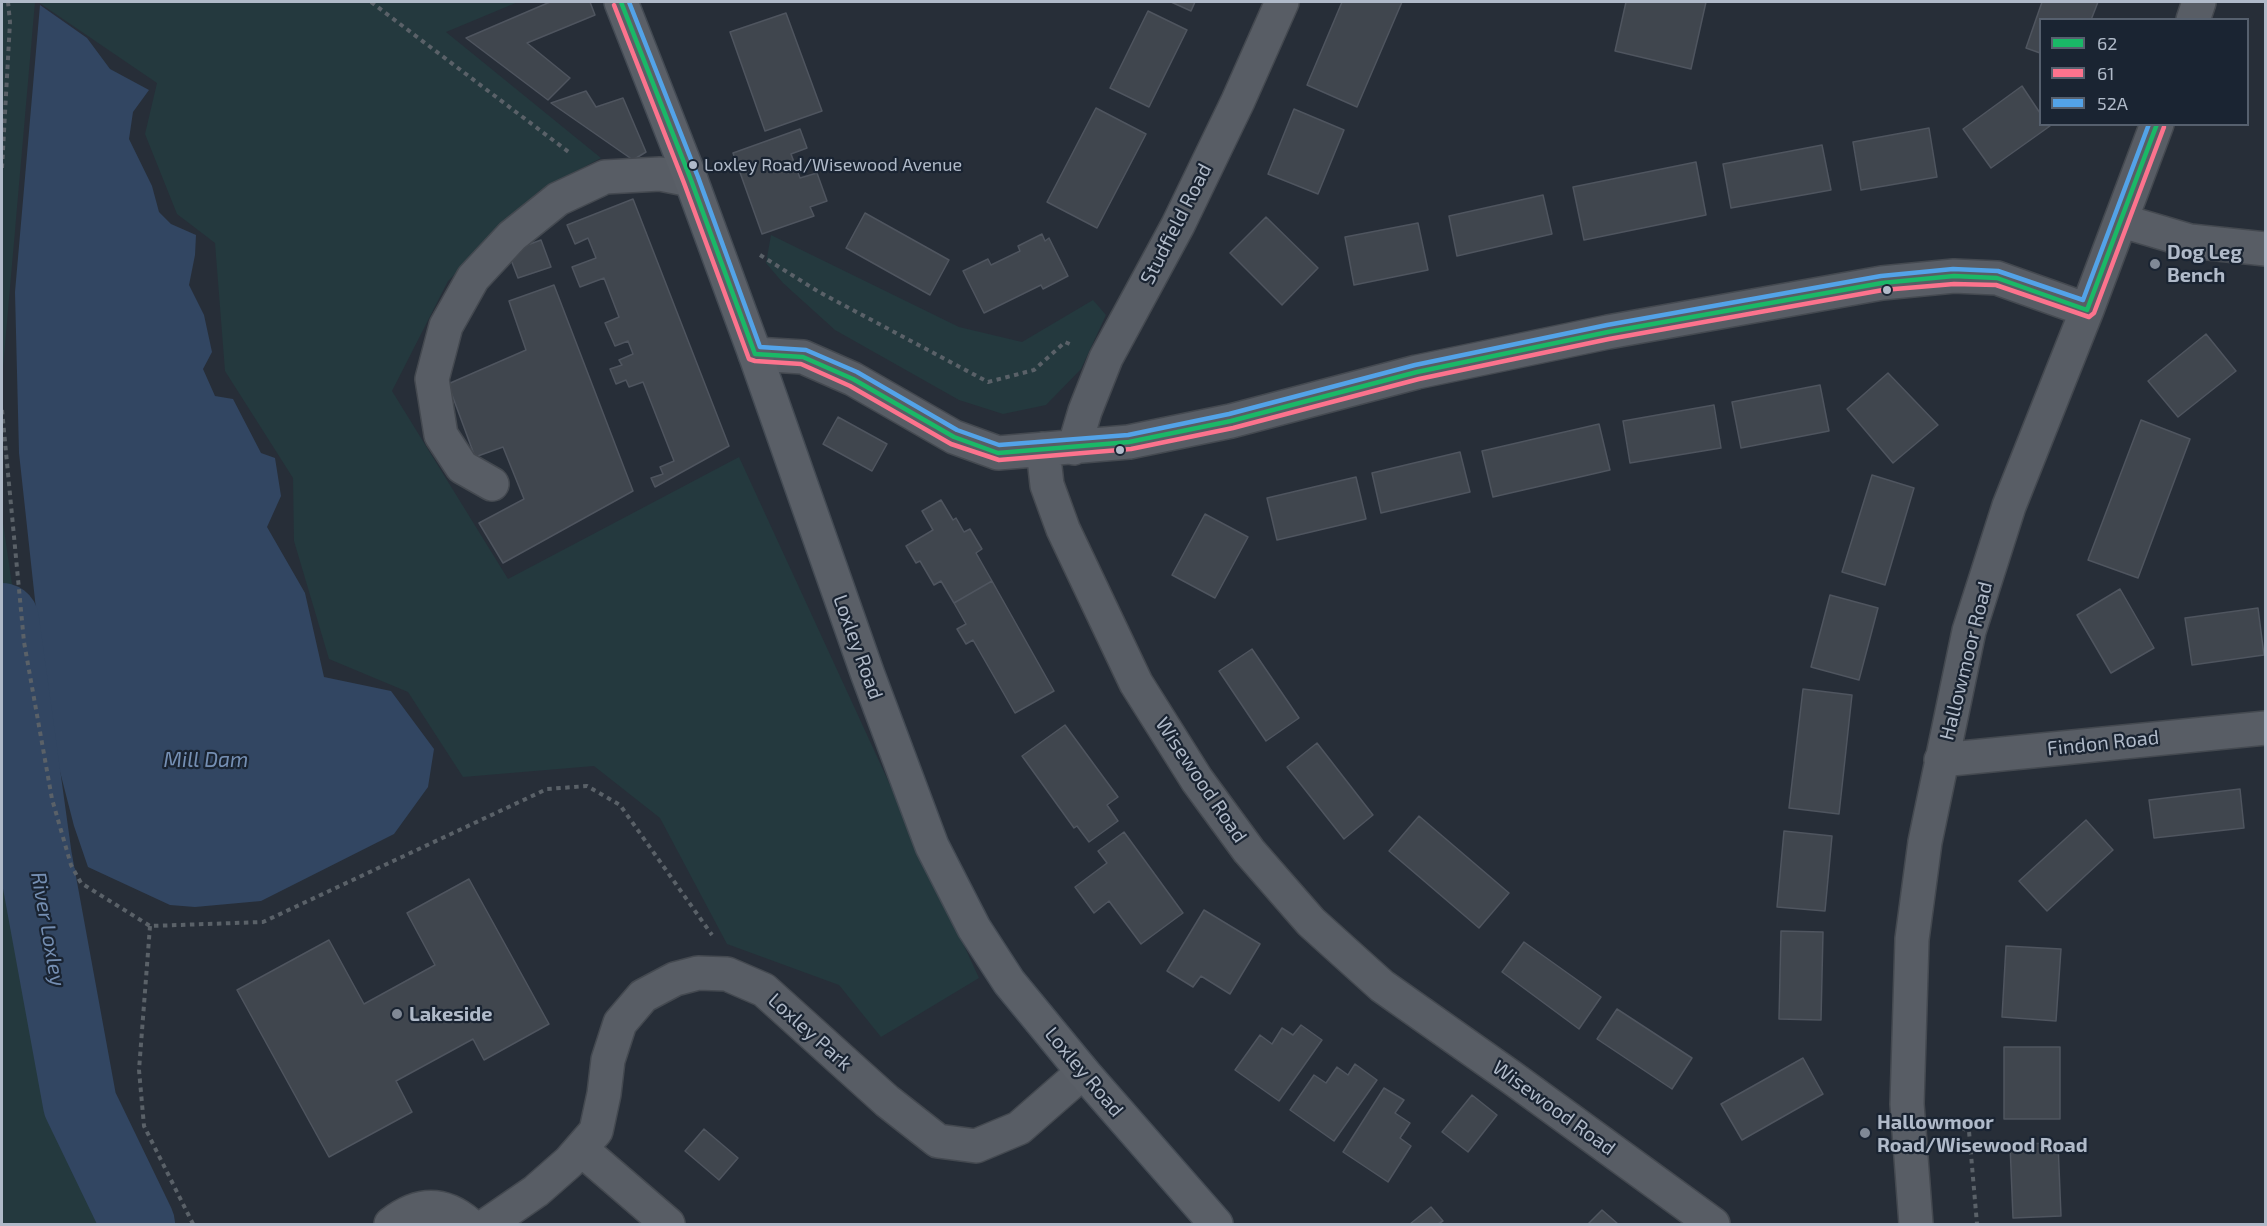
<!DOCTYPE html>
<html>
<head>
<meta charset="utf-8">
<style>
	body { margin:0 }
	#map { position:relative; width:2267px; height:1226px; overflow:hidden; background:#272e38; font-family:"Exo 2",sans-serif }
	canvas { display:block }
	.frame { position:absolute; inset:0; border:3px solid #b0bac9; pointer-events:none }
	.legend { position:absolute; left:2039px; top:18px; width:210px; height:108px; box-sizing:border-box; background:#1a2432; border:2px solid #56606e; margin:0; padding:8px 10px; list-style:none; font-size:18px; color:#b0bac9 }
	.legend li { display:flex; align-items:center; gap:12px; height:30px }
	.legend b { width:30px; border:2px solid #56606e }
</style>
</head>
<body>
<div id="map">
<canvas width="2267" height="1226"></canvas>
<div class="frame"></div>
<ul class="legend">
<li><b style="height:8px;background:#1ab867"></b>62</li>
<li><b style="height:8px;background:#fc738d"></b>61</li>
<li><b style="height:8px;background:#53a3e8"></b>52A</li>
</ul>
</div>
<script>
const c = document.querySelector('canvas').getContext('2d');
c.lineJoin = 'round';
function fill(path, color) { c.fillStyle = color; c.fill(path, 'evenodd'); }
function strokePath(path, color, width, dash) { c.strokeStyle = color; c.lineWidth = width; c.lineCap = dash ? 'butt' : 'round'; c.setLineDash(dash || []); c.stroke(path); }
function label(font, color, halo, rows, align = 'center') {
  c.font = font + ' "Exo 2",sans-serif'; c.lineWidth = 4.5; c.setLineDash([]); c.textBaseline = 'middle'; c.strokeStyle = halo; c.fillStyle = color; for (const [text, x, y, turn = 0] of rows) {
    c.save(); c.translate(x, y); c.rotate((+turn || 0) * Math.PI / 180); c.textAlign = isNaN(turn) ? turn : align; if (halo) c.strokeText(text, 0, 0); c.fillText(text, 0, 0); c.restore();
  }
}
const green = new Path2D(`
	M2 2H35L2 379Z
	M38 2H518L446 32 601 158 539 191 448 281 392 391 508 579 739 457 979 978 881 1037 839 985 727 944 660 818 594 766 463 777 408 692 329 659 294 541 293 478 225 371 215 243 177 214 145 134 157 83Z
	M771 235 959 327 1022 342 1093 300 1106 315 1081 369 1046 405 1003 414 959 400 835 330 783 283 766 263Z
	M2 516 47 824 92 969 83 1087 145 1224H2Z`);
const water = new Path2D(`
	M40 5 87 38 110 69 149 90 133 112 129 139 152 186 159 212 171 224 196 235 195 255 189 285 204 315 212 352 203 369 215 396 233 399 261 453 275 458 281 496 267 527 305 593 324 677 391 691 434 749 428 787 394 834 261 901 195 907 170 905 88 867 74 826 56 756 40 646 19 453 15 292Z`);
const stream = new Path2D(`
	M39 879 70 872`);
const river = new Path2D(`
	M2 620 35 858 80 1104 138 1224`);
const building = new Path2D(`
	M550 2H590L595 15 527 43 570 78 548 100 466 38Z
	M1171 2H1195L1191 11Z
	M1342 2H1402L1357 107 1307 85Z
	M1626 2H1706L1691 69 1615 51Z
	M2042 2H2098L2091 20H2040V53L2026 48Z
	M1148 11 1187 30 1149 107 1110 88Z
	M786 13 822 111 765 131 730 32Z
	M2022 86 2040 113V124L2050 126 1991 168 1963 129Z
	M586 91 596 107 623 98 646 152 633 160 551 103Z
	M1096 108 1146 134 1097 228 1047 202Z
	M1294 109 1344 130 1318 194 1268 174Z
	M1929 128 1937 177 1861 190 1853 142Z
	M800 129 807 148 791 154 800 178 817 173 827 201 810 207 814 216 762 234 733 153Z
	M1822 145 1831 190 1731 208 1723 164Z
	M1696 162 1706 215 1584 240 1573 187Z
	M1543 195 1552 234 1457 256 1449 216Z
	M633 199 729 446 655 487 651 478 663 474 660 467 674 461 643 382 629 387 626 380 616 384 610 369 622 365 619 360 633 354 628 341 615 346 605 323 619 317 604 278 580 287 572 267 596 258 588 238 575 244 567 225Z
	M865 213 949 260 930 295 846 248Z
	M1266 217 1318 268 1282 305 1230 253Z
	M1418 223 1428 270 1354 285 1345 237Z
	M1042 234 1045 241 1049 238 1068 276 1043 289 1041 285 984 313 963 271 988 259 991 265 1020 251 1018 246Z
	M541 240 551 267 518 278 508 252Z
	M554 285 633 491 503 563 479 523 524 499 503 447 475 457 448 384 526 350 509 301Z
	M2206 334 2236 371 2178 417 2148 381Z
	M1888 373 1938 425 1893 463 1847 409Z
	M1820 385 1829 431 1741 448 1732 402Z
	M1714 405 1721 448 1630 463 1623 421Z
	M838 417 887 444 872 471 823 444Z
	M2141 420 2190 439 2138 578 2088 560Z
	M1599 424 1610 470 1493 497 1482 451Z
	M1460 452 1470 492 1381 513 1372 473Z
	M1872 475 1914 488 1885 585 1842 572Z
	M1356 477 1366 519 1277 540 1267 498Z
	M941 500 953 520 956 518 964 532 970 529 982 549 976 553 992 581 954 603 941 581 934 585 920 561 916 563 906 546 933 530 922 511Z
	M1205 514 1248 537 1215 598 1172 575Z
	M992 581 1054 691 1015 713 973 640 966 644 957 629 966 624 954 603Z
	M2120 589 2154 648 2111 673 2077 615Z
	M1830 595 1878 608 1859 680 1811 667Z
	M2258 608 2264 655 2192 665 2185 618Z
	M1252 649 1299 718 1266 741 1219 671Z
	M1803 689 1852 695 1839 814 1789 808Z
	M1065 725 1118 797 1107 805 1118 821 1089 842 1077 826 1074 828 1022 756Z
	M1317 743 1373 815 1344 839 1287 767Z
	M2240 789 2244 828 2154 838 2149 800Z
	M1419 816 1509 893 1479 928 1389 851Z
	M2086 820 2113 850 2047 911 2019 881Z
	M1784 831 1832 836 1825 911 1777 907Z
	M1124 832 1183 913 1141 944 1109 901 1094 913 1075 887 1107 863 1098 851Z
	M469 879 549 1024 484 1060 473 1039 396 1081 412 1112 329 1157 237 990 329 940 364 1004 435 965 407 913Z
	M1204 910 1260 944 1230 994 1201 976 1193 987 1167 971Z
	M1781 931 1823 932 1821 1020 1779 1019Z
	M1524 942 1601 997 1579 1029 1502 972Z
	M2006 946 2061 949 2056 1021 2002 1017Z
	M1617 1009 1692 1058 1672 1089 1597 1039Z
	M1301 1025 1322 1040 1279 1101 1235 1070 1260 1035 1272 1044 1282 1028 1293 1035Z
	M2004 1047H2060V1119H2004Z
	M1803 1058 1823 1094 1742 1140 1721 1104Z
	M1355 1064 1377 1080 1334 1141 1290 1110 1314 1075 1326 1083 1337 1067 1348 1075Z
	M1384 1088 1404 1100 1395 1113 1410 1123 1400 1138 1411 1146 1388 1182 1343 1152Z
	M1472 1095 1497 1115 1468 1152 1442 1132Z
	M704 1129 738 1158 719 1180 685 1151Z
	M2058 1143 2061 1216 2013 1218 2010 1144Z
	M1431 1207 1443 1221 1438 1224H1410Z
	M1602 1210 1618 1224H1588Z`);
const path = new Path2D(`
	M371 2 570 153
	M2 168 10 22 8 2
	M760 255 819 292 988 382 1034 370 1065 342 1072 345
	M2 410 24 642 52 799 71 865 81 883 150 926 263 922 547 789 587 786 620 805 712 935
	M150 926 139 1070 144 1126 193 1224
	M1945 1121 1969 1131 1977 1224`);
const minor = new Path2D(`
	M2193 20 2199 2
	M2122 221 2190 241 2266 249
	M755 354 803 357 853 379 954 437 998 453 1129 442 1231 421 1417 372 1608 332 1882 283 1954 276 1997 278 2087 310
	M1074 448 1085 411 1106 358 1178 225 1238 101 1282 2
	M1043 449 1047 485 1063 529 1136 683 1197 780 1249 851 1311 922 1382 986 1511 1077 1713 1224
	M492 484 462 467 441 435 432 379 446 326 473 278 512 236 558 199 605 177 660 174 691 180
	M1941 760 2266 728
	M581 1149 668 1224
	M391 1224C418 1203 442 1201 469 1224
	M488 1224 536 1191 569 1162 596 1131 604 1094 608 1060 620 1023 643 996 675 979 698 973 727 974 764 990 887 1101 938 1141 976 1146 1019 1128 1083 1072
	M1916 1224 1907 1104 1912 939 1925 842 1969 631 2009 506 2087 310 2157 124`);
const major = new Path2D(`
	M621 2 691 180 755 354 868 675 932 846 974 928 1009 982 1083 1072 1216 1224`);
const bus1 = new Path2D(`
	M621 2 691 180 755 354 803 357 853 379 954 437 998 453 1129 442 1231 421 1417 372 1608 332 1882 283 1954 276 1997 278 2087 310 2157 124`);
const bus2 = new Path2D(`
	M614 5 684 183 749 359 755 361 801 364 850 386 951 444 999 460 1131 449 1233 428 1419 379 1609 339 1883 290 1954 284 1996 285 2089 317 2094 313 2164 127`);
const bus3 = new Path2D(`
	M629 2 698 177 760 347 806 350 857 372 957 430 999 445 1128 435 1229 414 1415 365 1607 325 1881 276 1953 269 1998 271 2083 300 2149 124`);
const markers = [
	[693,165,5,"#b0bac9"],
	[2155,264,6,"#808996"],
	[1887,290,5,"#b0bac9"],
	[1120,450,5,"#b0bac9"],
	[397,1014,6,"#808996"],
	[1865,1133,6,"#808996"]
];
const busNames = [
	["Loxley Road/Wisewood Avenue",704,165]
];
const streetNames = [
	["Studfield Road",1176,224,-63],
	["Loxley Road",858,647,70],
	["Hallowmoor Road",1966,661,-76],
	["Findon Road",2103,743,-6],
	["Wisewood Road",1201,780,56],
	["Loxley Park",810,1032,42],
	["Loxley Road",1084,1072,50],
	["Wisewood Road",1554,1108,36]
];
const poiNames = [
	["Dog Leg",2167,252],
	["Bench",2167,275],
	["Lakeside",409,1014],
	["Hallowmoor",1877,1122],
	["Road/Wisewood Road",1877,1145]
];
const waterNames = [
	["Mill Dam",206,760],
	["River Loxley",48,929,80]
];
fill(green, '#24393e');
fill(water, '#324662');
strokePath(stream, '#324662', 12);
strokePath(river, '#324662', 74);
fill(building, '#40464e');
strokePath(building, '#4f555f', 1.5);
strokePath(minor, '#444950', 36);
strokePath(major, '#444b54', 36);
strokePath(path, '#5a6168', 4, [4.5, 4.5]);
strokePath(minor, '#585d65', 33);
strokePath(major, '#5a5f67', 33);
strokePath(bus1, '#1ab867', 4.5);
strokePath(bus2, '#fc738d', 4.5);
strokePath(bus3, '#53a3e8', 4.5);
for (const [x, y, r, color] of markers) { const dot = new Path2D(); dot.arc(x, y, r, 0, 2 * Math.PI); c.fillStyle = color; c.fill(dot); strokePath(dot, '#1a2432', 2); }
label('18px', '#b0bac9', '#1a2432', busNames, 'left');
label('20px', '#b0bac9', '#1a2432', streetNames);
label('bold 20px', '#b0bac9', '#1a2432', poiNames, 'left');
label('italic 21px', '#758fb3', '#1a2432', waterNames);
</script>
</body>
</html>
